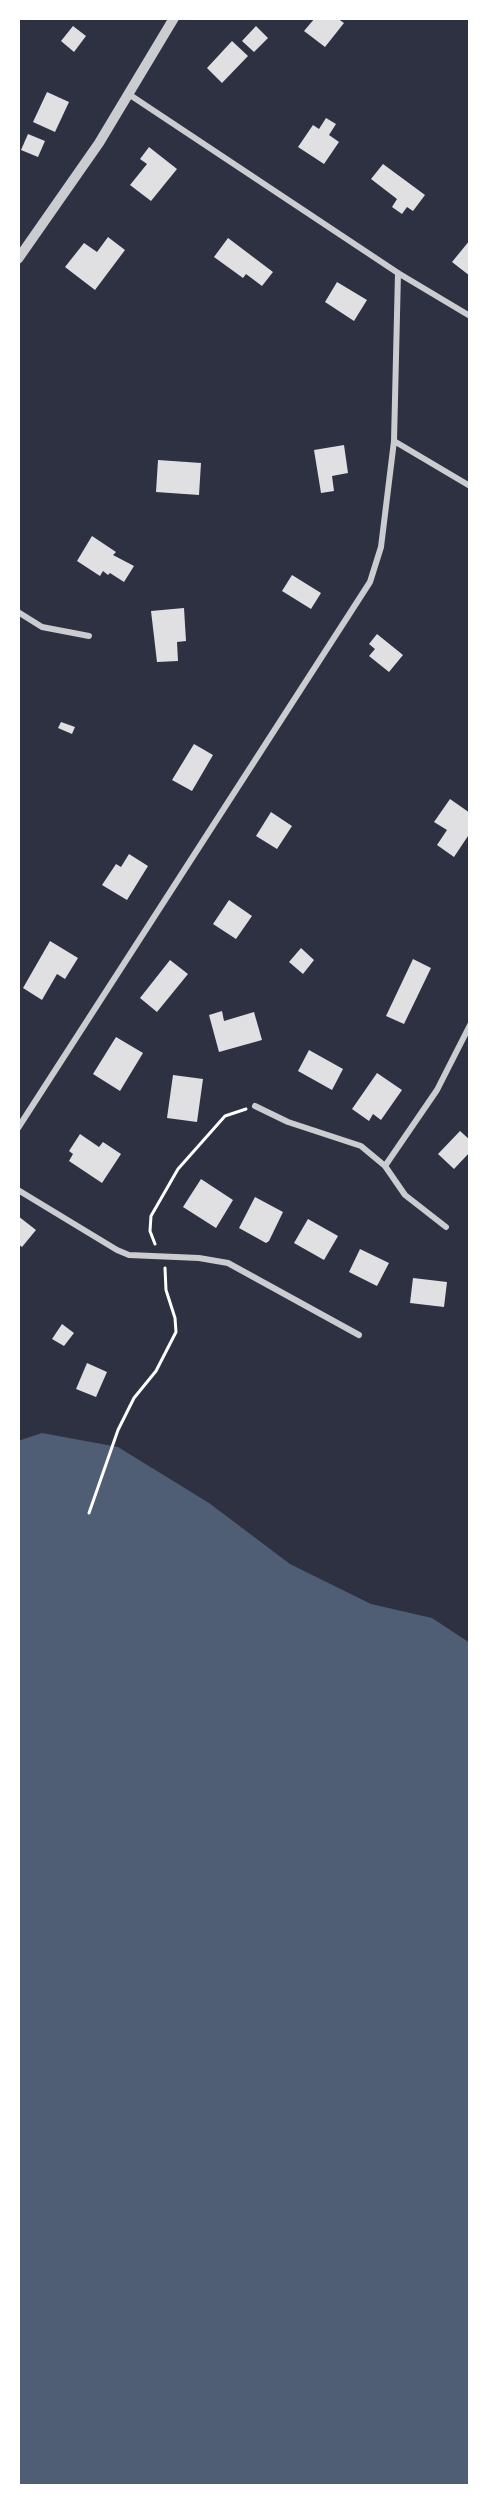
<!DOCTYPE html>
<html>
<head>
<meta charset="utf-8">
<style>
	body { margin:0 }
	#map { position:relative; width:488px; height:2504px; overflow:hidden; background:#2d3142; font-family:Ubuntu,sans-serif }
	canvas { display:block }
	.frame { position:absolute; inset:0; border:20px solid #fff; pointer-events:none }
</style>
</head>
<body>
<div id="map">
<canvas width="488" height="2504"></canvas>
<div class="frame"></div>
</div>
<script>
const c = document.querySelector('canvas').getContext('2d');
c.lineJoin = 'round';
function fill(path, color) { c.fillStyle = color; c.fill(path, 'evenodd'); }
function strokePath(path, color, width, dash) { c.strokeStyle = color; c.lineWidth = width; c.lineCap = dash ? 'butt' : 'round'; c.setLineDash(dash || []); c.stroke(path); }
const water = new Path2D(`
	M42 1433 118 1447 209 1503 290 1564 371 1604 432 1618 470 1643V2486H18V1441Z`);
const building = new Path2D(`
	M315 18H337L344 23 325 47 304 31Z
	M73 26 86 36 74 52 61 41Z
	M256 26 268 38 254 52 242 41Z
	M232 41 248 56 222 83 207 68Z
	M47 92 69 102 55 132 33 122Z
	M326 118 336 124 329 135 339 142 324 164 298 147 313 125 319 129Z
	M28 134 45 141 38 157 21 150Z
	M149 147 177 169 151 201 130 185 147 164 140 159Z
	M383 164 425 195 413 211 407 207 402 214 392 207 397 199 371 179Z
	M108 237 125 250 95 290 65 267 84 243 97 252Z
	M228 238 273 272 262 286 246 274 243 278 214 257Z
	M470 240V276L452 262Z
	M337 282 367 300 354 321 325 302Z
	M344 445 348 473 332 476 334 491 321 493 314 450Z
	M158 460 201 463 199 495 156 492Z
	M92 536 116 552 113 555 134 566 124 582 110 573 108 575 103 571 100 576 77 561Z
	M292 575 321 593 311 609 282 591Z
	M184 608 186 641 177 642 178 661 157 662 151 611Z
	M377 634 403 655 389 672 369 656 375 649 369 644Z
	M61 722 75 727 72 734 58 728Z
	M194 744 213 755 192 791 172 780Z
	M450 799 470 813V833L454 857 437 845 447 830 434 822Z
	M271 812 292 826 277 849 256 836Z
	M129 854 148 866 127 900 102 885 116 864 121 867Z
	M229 900 252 916 236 939 213 924Z
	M50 941 78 958 65 979 57 974 42 1000 23 988Z
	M301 948 314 960 303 974 289 962Z
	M413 959 431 968 404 1024 386 1016Z
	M170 960 188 974 157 1012 140 998Z
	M222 1011 224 1021 254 1012 262 1040 219 1052 209 1015Z
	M116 1037 143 1053 120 1091 93 1074Z
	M309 1050 343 1069 332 1090 298 1071Z
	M377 1073 402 1090 381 1120 373 1114 369 1121 352 1109Z
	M173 1075 203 1079 197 1122 167 1118Z
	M460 1131 470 1140V1152L454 1169 438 1154Z
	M80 1134 99 1147 103 1142 121 1154 102 1183 69 1161 73 1154 69 1151Z
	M201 1179 233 1200 216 1228 183 1207Z
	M255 1197 283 1212 269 1241 266 1243 239 1228Z
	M18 1216 36 1230 22 1247 18 1244Z
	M308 1219 338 1236 324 1260 294 1243Z
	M360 1249 389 1263 377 1286 349 1272Z
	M413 1278 447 1282 444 1307 410 1303Z
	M62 1324 74 1333 64 1346 52 1339Z
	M87 1363 107 1372 96 1397 76 1389Z`);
const path = new Path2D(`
	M155 1244 150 1231 151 1216 178 1169 225 1116 246 1109
	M89 1513 118 1430 134 1398 156 1371 176 1332 175 1318 166 1290 165 1268`);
const minor = new Path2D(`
	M130 95 398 273 470 316
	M394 441 470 486
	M18 612 42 627 89 636
	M255 1106 288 1122 361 1146 385 1166 405 1195 446 1227
	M18 1128 370 582 381 547 394 441 398 273
	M385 1166 437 1090 470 1025
	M18 1190 117 1250 129 1255 199 1258 228 1263 359 1335`);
const tertiary = new Path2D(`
	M18 259 99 143 174 18`);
fill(water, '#4f5d75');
fill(building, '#e0e0e3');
strokePath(path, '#fff', 3);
strokePath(minor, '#caccd0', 6);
strokePath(tertiary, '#caccd0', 10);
</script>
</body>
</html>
